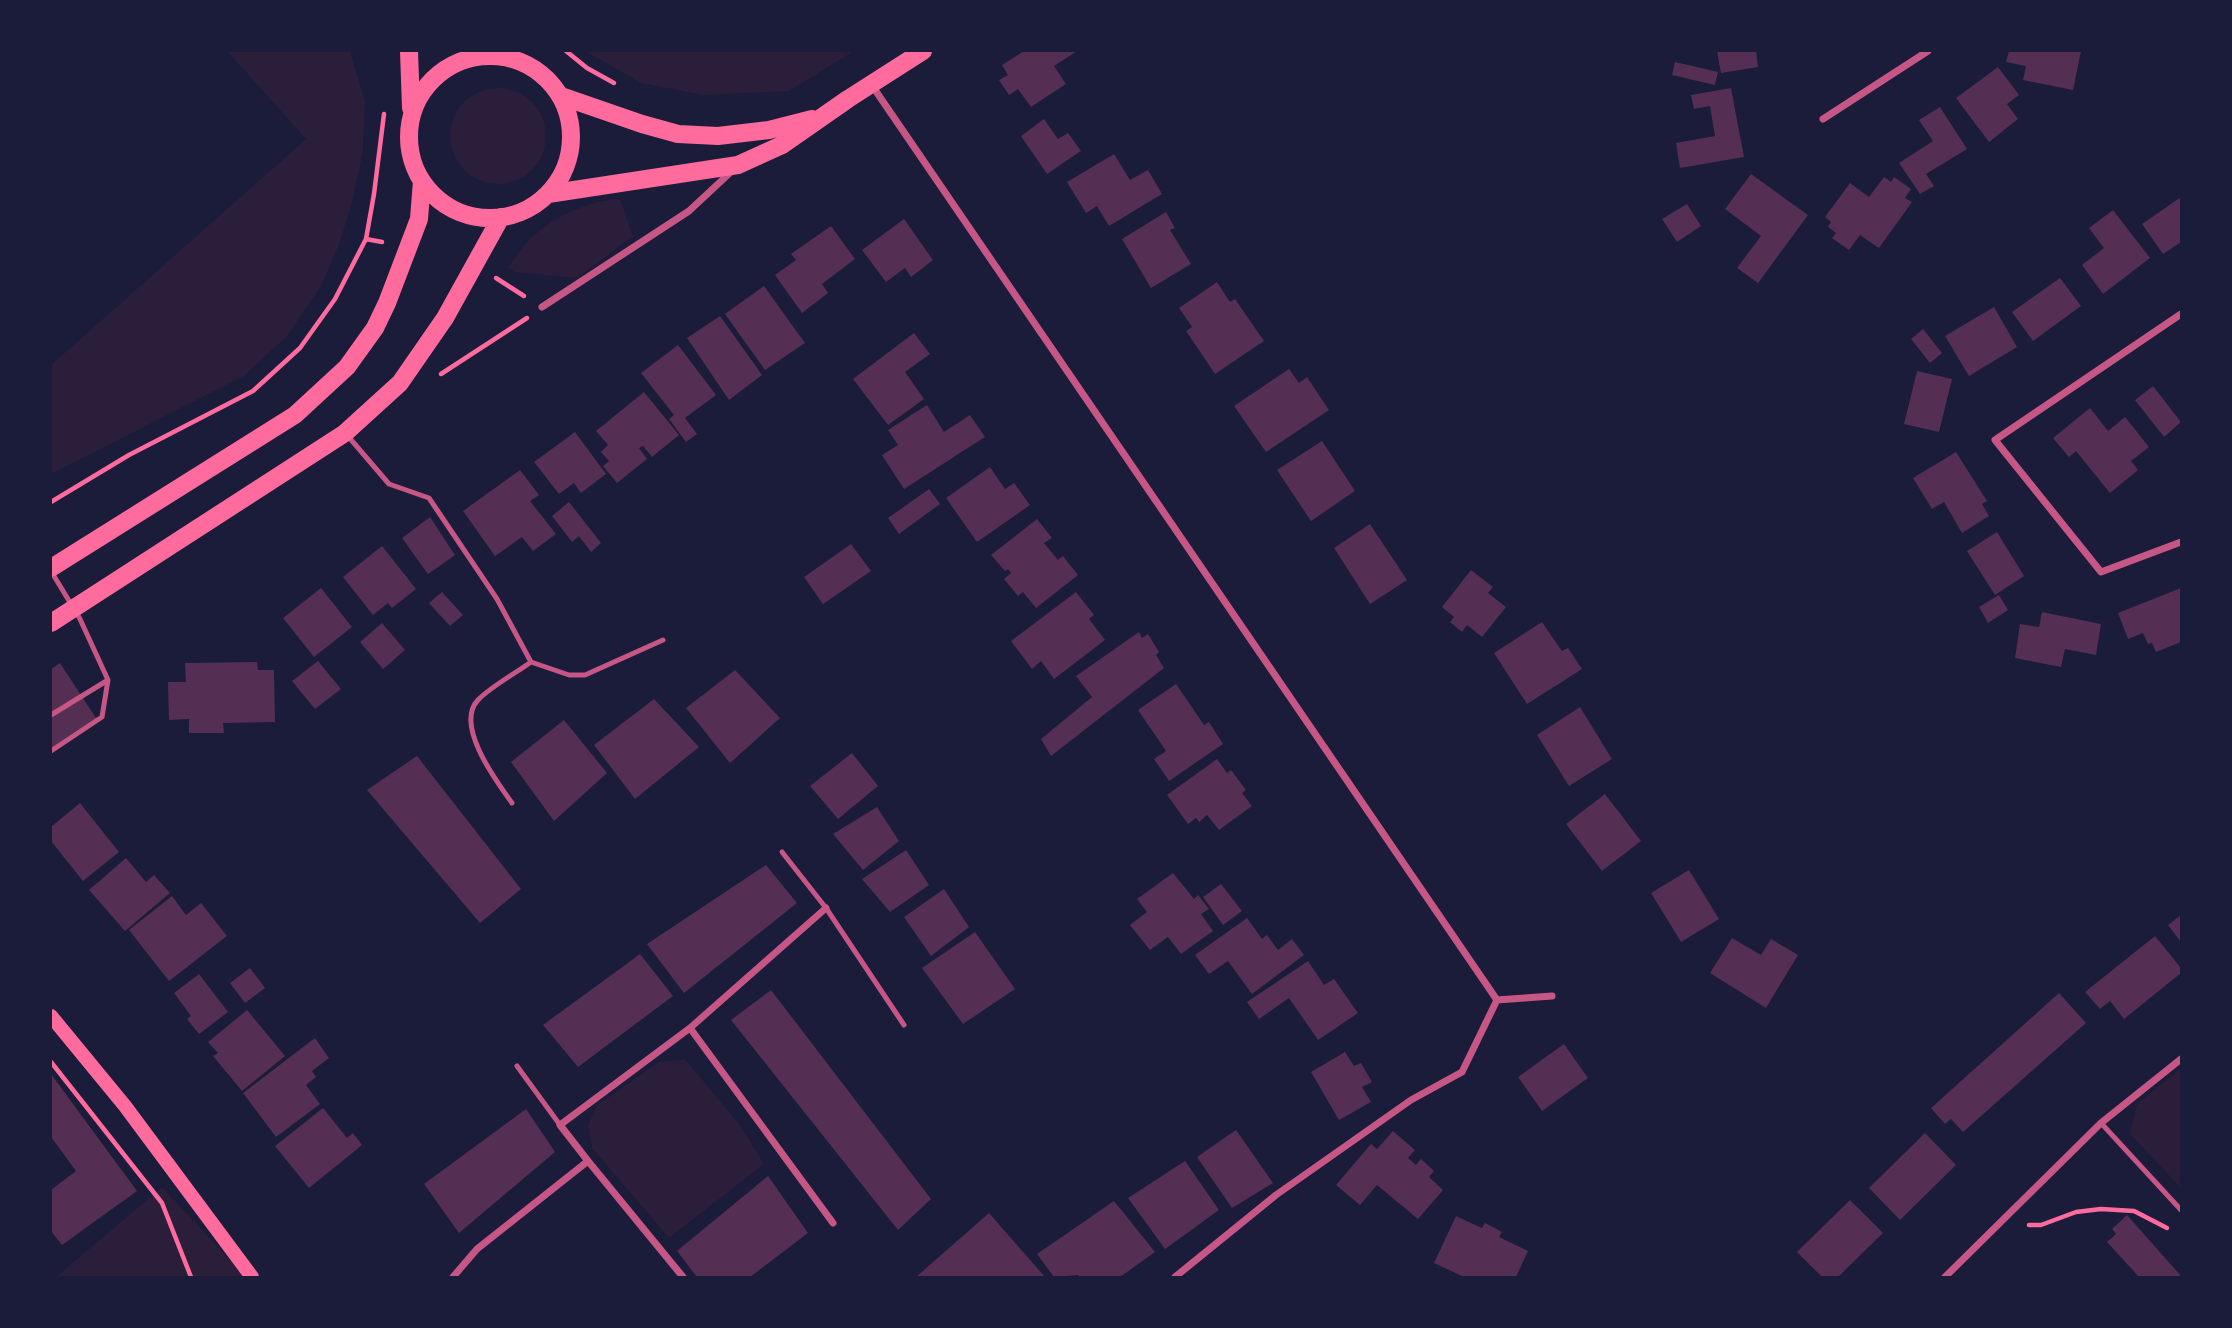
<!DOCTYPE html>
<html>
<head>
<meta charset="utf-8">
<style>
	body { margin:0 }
	#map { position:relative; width:2232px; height:1328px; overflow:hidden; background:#1b1b3a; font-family:"DejaVu Sans",sans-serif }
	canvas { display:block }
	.frame { position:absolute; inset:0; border:52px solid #1b1b3a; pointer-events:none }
</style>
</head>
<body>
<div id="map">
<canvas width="2232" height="1328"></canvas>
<div class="frame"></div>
</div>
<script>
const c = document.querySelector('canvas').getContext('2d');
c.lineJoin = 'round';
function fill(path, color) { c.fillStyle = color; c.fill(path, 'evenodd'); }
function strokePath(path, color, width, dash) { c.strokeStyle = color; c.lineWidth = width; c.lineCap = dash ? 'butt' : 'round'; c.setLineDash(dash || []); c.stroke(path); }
const green = new Path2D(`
	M227 51H350L365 101 363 151 353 199 339 245 321 286 288 335 244 376 51 474V365L306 139Z
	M585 51H854L789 91 703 95 641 83Z
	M450 136a48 48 0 1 1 96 0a48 48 0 1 1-96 0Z
	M620 199 633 236 577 278 514 272 508 267C517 255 526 241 538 232 561 213 591 201 620 199Z
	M685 1059 740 1125 764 1164 669 1238 592 1148 588 1125 597 1105 659 1062Z
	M2181 1068V1188L2130 1134 2137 1104Z
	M162 1187 246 1277H56Z`);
const building = new Path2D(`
	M1024 51H1077L1054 66 1066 84 1031 107 1018 89 1009 95 999 80 1008 75 1002 65Z
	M1717 51H1756L1758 67 1721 73Z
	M2009 51H2081L2073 90 2023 80 2026 66 2006 62Z
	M1675 62 1718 72 1715 85 1672 75Z
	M1998 67 2019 95 2007 104 2018 119 1989 142 1956 98Z
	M1731 88 1744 157 1680 168 1676 143 1715 136 1710 106 1694 109 1691 95Z
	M1940 107 1967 149 1926 174 1934 186 1920 194 1899 163 1933 141 1919 120Z
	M1044 119 1058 139 1068 133 1081 151 1047 174 1021 136Z
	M1114 154 1130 180 1148 170 1162 194 1109 226 1097 206 1086 213 1067 182Z
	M1751 174 1808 215 1758 283 1737 268 1761 236 1725 209Z
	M1884 177 1891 182 1894 177 1911 189 1905 198 1912 202 1879 248 1860 235 1849 250 1832 238 1836 233 1828 227 1831 222 1825 217 1850 183 1869 197Z
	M2181 197V242L2163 254 2142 224Z
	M1687 204 1701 226 1677 242 1662 219Z
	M2113 210 2150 258 2103 294 2082 265 2104 248 2089 228Z
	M1166 212 1175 228 1170 230 1191 264 1151 288 1122 239Z
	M904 219 933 260 911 277 905 268 886 282 862 250Z
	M831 226 855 259 822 284 828 293 802 313 775 275 796 260 791 254Z
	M2060 278 2081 306 2033 341 2012 312Z
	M1217 282 1230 302 1235 299 1264 341 1215 374 1186 331 1192 327 1179 308Z
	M764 286 805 343 765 370 725 314Z
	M1994 307 2017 347 1969 376 1945 336Z
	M720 316 762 375 729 400 687 338Z
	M1923 329 1942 353 1930 363 1911 339Z
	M914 333 930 354 905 372 924 399 888 425 853 379Z
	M678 345 716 395 685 418 697 434 686 442 669 419 674 415 641 373Z
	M1289 369 1299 383 1307 377 1329 410 1266 452 1234 406Z
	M1917 371 1952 379 1939 432 1904 424Z
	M2153 386 2181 422 2164 437 2135 400Z
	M644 392 679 435 652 457 643 446 639 448 647 459 617 483 603 466 609 461 601 452 608 445 596 431Z
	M927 405 944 432 970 415 985 437 904 489 882 455 898 445 888 430Z
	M2090 408 2108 431 2125 417 2149 447 2131 461 2138 470 2110 493 2076 451 2069 457 2053 438Z
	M575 432 606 474 581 493 574 483 559 494 534 462Z
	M1322 441 1355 491 1311 521 1277 470Z
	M1956 452 1987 501 1982 504 1989 516 1962 533 1944 502 1932 509 1913 478Z
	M990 467 1005 489 1014 483 1030 505 977 542 946 498Z
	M520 470 539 495 530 501 556 534 533 551 522 537 495 556 463 511Z
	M929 489 940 504 899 534 888 518Z
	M569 502 601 543 591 552 579 536 572 542 552 516Z
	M430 517 455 555 428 574 402 538Z
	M1037 519 1052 538 1044 543 1058 560 1063 556 1078 575 1036 608 1023 592 1018 596 1004 579 1011 573 1008 569 1005 571 991 555Z
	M1370 524 1407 580 1370 604 1334 548Z
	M1997 532 2024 576 1995 595 1967 551Z
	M851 544 871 571 823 604 804 577Z
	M382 546 416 589 392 608 388 603 373 615 343 577Z
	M1471 570 1493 587 1488 593 1506 607 1482 637 1467 625 1462 632 1450 622 1454 617 1442 607Z
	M321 588 352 627 314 657 283 618Z
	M2181 588V642L2156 652 2152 643 2148 644 2143 633 2128 639 2118 613Z
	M442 592 463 615 450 626 429 603Z
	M1076 592 1094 615 1089 619 1105 640 1054 679 1041 661 1032 669 1011 641Z
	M1999 595 2008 610 1988 623 1979 607Z
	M2042 612 2101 624 2096 655 2065 649 2061 667 2015 658 2020 624 2039 627Z
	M1542 622 1562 651 1568 648 1582 669 1527 704 1494 653Z
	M382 623 405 650 383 669 360 642Z
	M1139 632 1142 638 1148 634 1159 652 1156 655 1164 668 1051 756 1041 739 1092 697 1076 676Z
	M318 661 341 689 315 709 292 681Z
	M257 662 258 670H274L275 722 223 723 224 733H189V719L169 720 168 682H186L185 663Z
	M60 663 98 721 51 751V669Z
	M735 670 780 718 730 763 686 708Z
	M1176 684 1204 725 1209 722 1223 744 1169 781 1154 759 1166 751 1138 710Z
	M654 699 699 747 635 799 594 745Z
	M1580 707 1612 759 1569 786 1537 735Z
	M564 720 607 773 554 821 511 762Z
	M852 753 878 786 838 819 810 786Z
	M417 756 521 889 480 923 367 790Z
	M1217 759 1227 773 1231 770 1246 790 1242 793 1252 806 1219 830 1207 815 1199 822 1196 818 1188 824 1167 795Z
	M1605 794 1641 841 1602 871 1566 824Z
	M80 803 119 852 83 881 51 841V827Z
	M877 807 899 841 863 870 833 834Z
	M906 850 929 885 890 912 862 879Z
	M126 858 146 882 154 875 170 893 125 931 89 890Z
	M766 865 797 903 684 993 647 944Z
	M1689 870 1719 919 1681 942 1651 893Z
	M1173 873 1194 899 1198 895 1209 909 1201 914 1213 931 1181 954 1168 937 1150 950 1130 925 1147 912 1137 899Z
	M1221 884 1242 911 1223 925 1203 897Z
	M944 889 969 927 931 956 904 917Z
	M172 896 186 915 201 903 227 936 169 981 129 930Z
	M2181 915V942L2168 925Z
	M1247 918 1262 939 1267 935 1278 950 1292 939 1304 955 1252 994 1228 961 1209 974 1195 955Z
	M975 932 1015 989 963 1024 922 968Z
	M2155 936 2181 968V973L2124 1019 2110 1001 2100 1009 2085 992Z
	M1732 938 1761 955 1771 939 1798 955 1766 1008 1710 973Z
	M640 954 673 996 578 1067 543 1025Z
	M1308 961 1324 985 1334 979 1358 1013 1318 1040 1289 998 1259 1019 1247 1002Z
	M250 968 265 988 245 1003 230 983Z
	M199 974 228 1012 199 1034 187 1019 191 1016 174 993Z
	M771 990 931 1199 898 1230 731 1020Z
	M2059 993 2086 1023 1963 1132 1951 1119 1945 1124 1931 1108Z
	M247 1010 285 1056 242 1091 213 1056 218 1053 208 1042Z
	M315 1038 329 1058 312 1071 316 1077 306 1085 320 1104 276 1137 243 1093Z
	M1564 1044 1588 1078 1542 1111 1518 1077Z
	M1345 1052 1354 1066 1361 1063 1372 1082 1362 1087 1371 1102 1339 1120 1311 1072Z
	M51 1074 137 1191 62 1245 51 1231V1190L76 1171 51 1137Z
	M323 1108 347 1138 353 1133 362 1145 309 1188 275 1146Z
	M526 1109 555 1152 459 1233 424 1184Z
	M1236 1130 1273 1183 1232 1208 1197 1157Z
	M1393 1131 1415 1150 1408 1158 1416 1165 1421 1159 1434 1171 1429 1177 1443 1190 1418 1219 1377 1185 1360 1205 1336 1185 1371 1144 1377 1149Z
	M1925 1133 1956 1165 1900 1220 1869 1188Z
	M1185 1161 1219 1210 1165 1249 1128 1198Z
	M768 1176 808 1233 750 1277H697L677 1251Z
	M1850 1200 1883 1233 1838 1277H1822L1797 1252Z
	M1114 1201 1155 1252 1120 1277H1080L1078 1275 1054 1277 1037 1254Z
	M989 1213 1045 1277H916Z
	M2127 1215 2181 1276V1277H2139L2107 1242 2116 1234 2112 1229Z
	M1456 1216 1482 1228 1485 1223 1502 1232 1499 1237 1528 1251 1516 1277H1464L1434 1263Z`);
const path = new Path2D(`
	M566 51 587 68 614 83
	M366 239 382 242
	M496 278 524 296
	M441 374 527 318
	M51 502 129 455 253 391 300 348 335 299 366 239 374 194 384 114
	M51 1062 162 1203 191 1277
	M2029 1225H2041L2076 1212 2101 1209 2134 1211 2167 1228`);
const service = new Path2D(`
	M347 435 389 484 429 498 497 599 531 662C516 673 490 687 478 700 454 725 497 782 512 803
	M51 571 80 619 108 680 51 715
	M531 662 569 675H585L663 640
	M51 751 102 717 108 680
	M782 852 826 908 904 1025
	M517 1066 560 1125
	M2101 1123 2181 1210`);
const minor = new Path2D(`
	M871 84 1497 1000
	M1823 119 1928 51
	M542 307 689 211 733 170
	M2181 314 1995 440 2101 572 2181 542
	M690 1028 833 1223
	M588 1161 683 1277
	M453 1277 477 1249 588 1161 560 1125 690 1028 826 908
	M1175 1277 1276 1195 1411 1100 1462 1072 1497 1000 1552 996
	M1945 1277 2101 1123 2181 1059`);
const secondary = new Path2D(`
	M51 1016 125 1106 252 1277`);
const primary = new Path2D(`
	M409 51 411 108
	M409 137a81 81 0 1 1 162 0a81 81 0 1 1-162 0Z
	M561 96 642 124 678 134 718 136 769 130 812 119
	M548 194 738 165 782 145 848 99 923 51
	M51 568 295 415 347 367 375 328 387 303 419 219 422 181
	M51 623 345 433 400 383 445 318 501 217`);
fill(green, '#2a1e3b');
fill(building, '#542f53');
strokePath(path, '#ff6b9d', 4.5);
strokePath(service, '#c65784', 5);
strokePath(minor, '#c65784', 7);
strokePath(secondary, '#ff6b9d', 14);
strokePath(primary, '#ff6b9d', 18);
</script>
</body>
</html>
